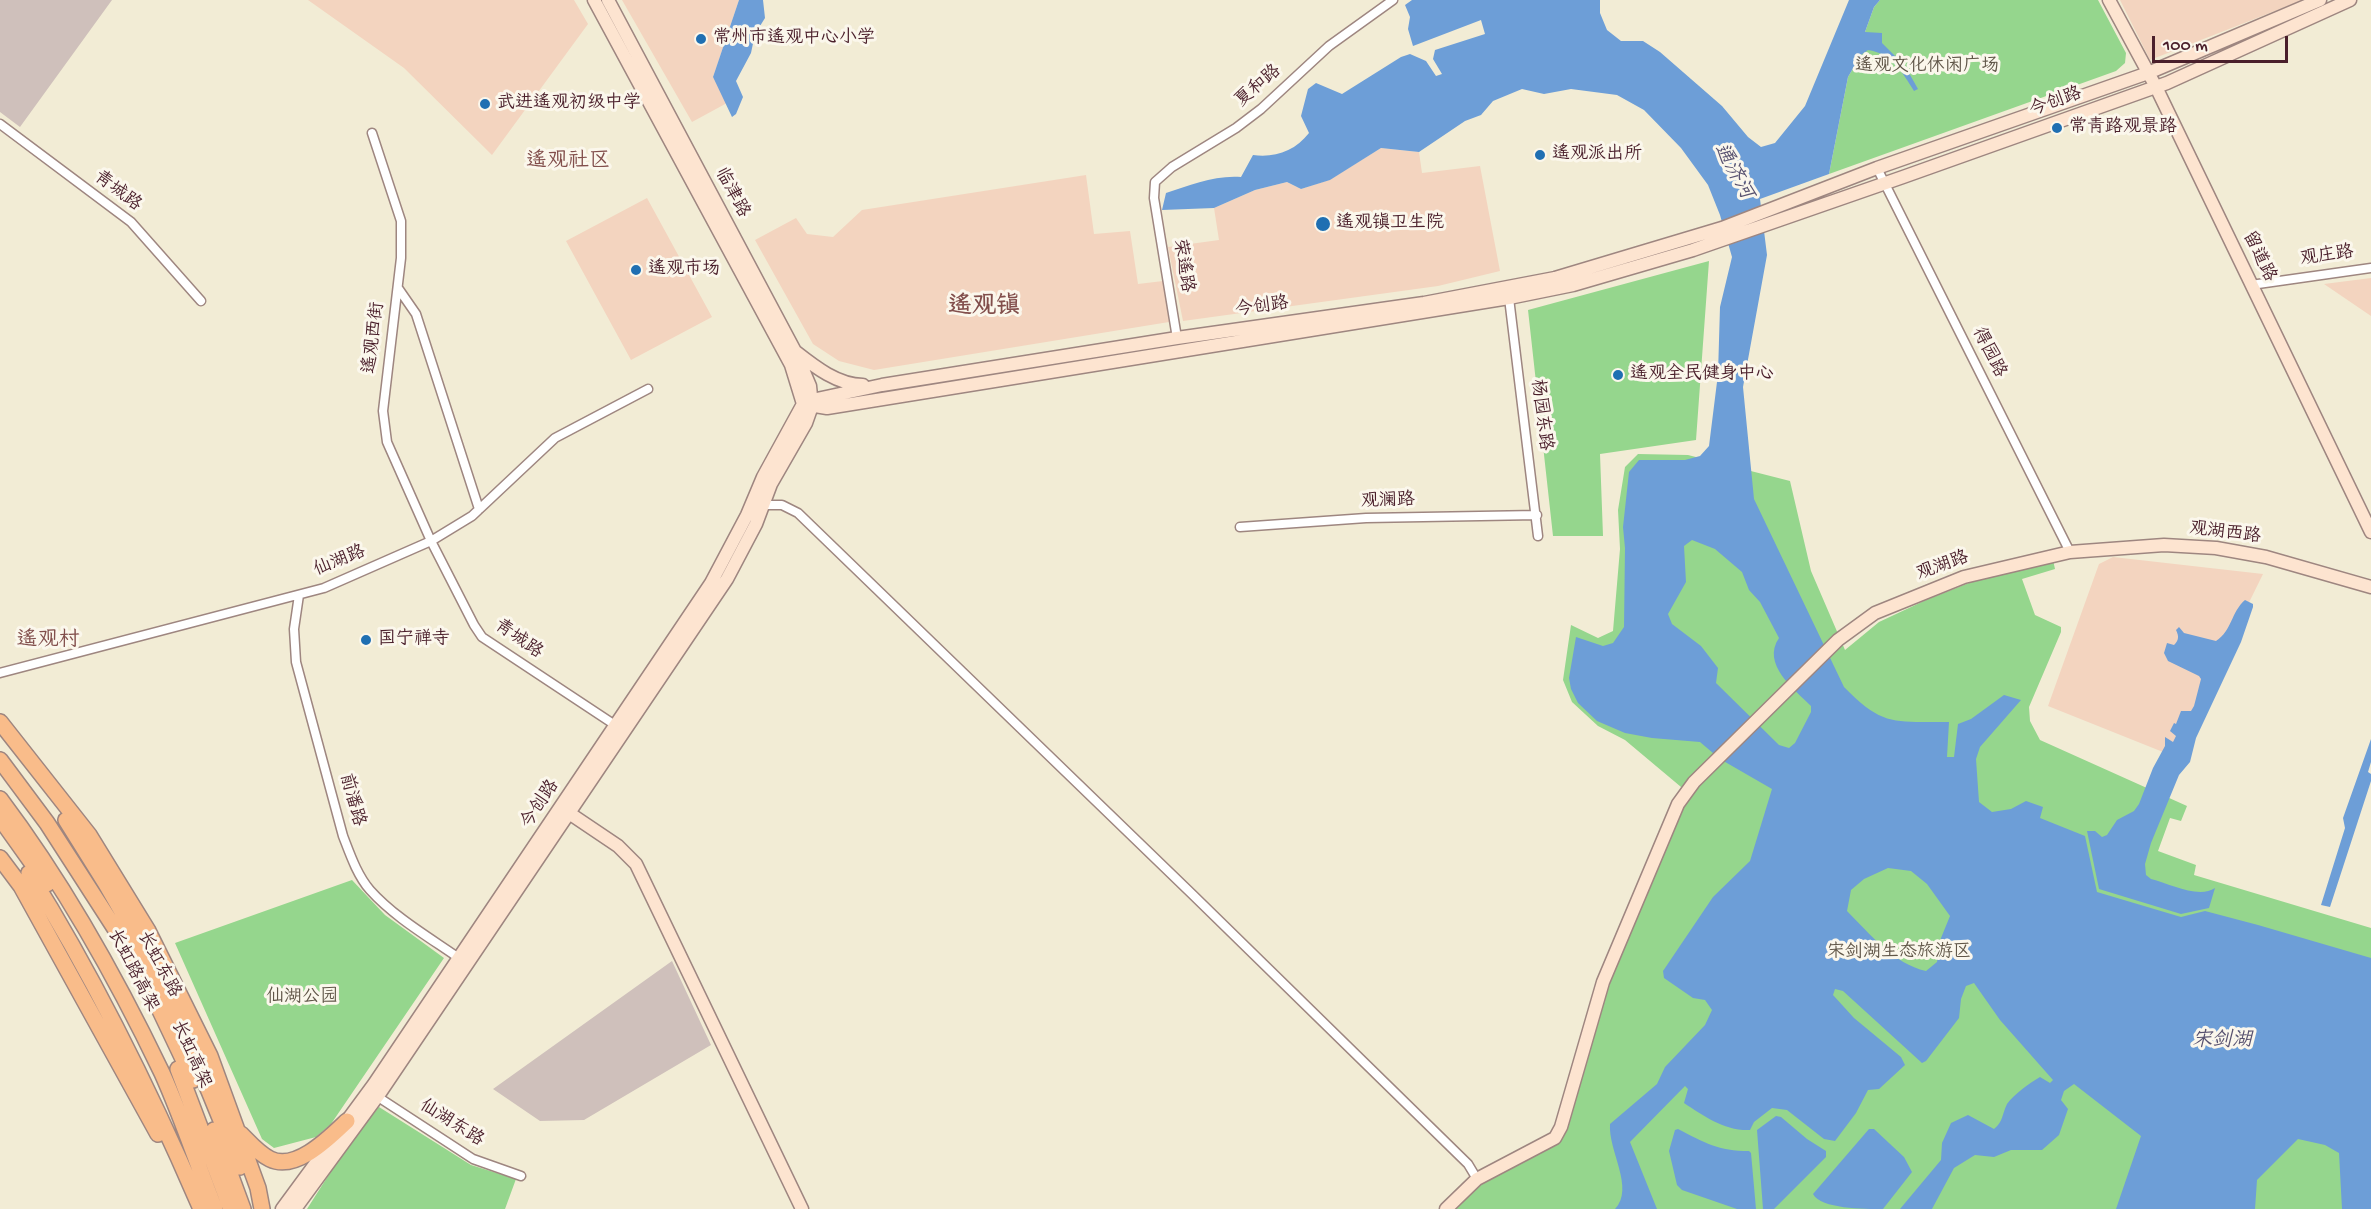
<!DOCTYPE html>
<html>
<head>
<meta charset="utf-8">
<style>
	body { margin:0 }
	#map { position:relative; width:2371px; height:1209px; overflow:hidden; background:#f2ecd5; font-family:"Gochi Hand",sans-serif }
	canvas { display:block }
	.scale { position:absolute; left:2152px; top:36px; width:136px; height:27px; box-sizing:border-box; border:3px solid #4a1f2b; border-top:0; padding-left:8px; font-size:18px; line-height:21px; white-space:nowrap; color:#4a1f2b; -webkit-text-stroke:4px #fbf7ec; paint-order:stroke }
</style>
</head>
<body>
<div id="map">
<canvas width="2371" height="1209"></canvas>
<div class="scale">100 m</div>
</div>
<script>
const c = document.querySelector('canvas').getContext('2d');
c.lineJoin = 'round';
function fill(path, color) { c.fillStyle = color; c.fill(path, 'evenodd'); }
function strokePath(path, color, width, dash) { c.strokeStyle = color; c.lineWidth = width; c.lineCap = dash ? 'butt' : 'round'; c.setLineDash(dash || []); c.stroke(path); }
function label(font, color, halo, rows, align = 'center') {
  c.font = font + ' "Gochi Hand","LXGW WenKai TC",sans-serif'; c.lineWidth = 6; c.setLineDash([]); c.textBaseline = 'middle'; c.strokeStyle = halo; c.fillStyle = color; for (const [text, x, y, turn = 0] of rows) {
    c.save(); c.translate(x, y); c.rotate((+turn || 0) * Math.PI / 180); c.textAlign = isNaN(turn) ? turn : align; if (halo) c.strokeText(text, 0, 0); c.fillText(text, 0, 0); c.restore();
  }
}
const built = new Path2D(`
	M308 0H574L588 24 492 155 404 68Z
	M622 0H739L713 77 727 103 692 122Z
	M2120 0H2303L2150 60Z
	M1381 148 1419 152 1422 173 1480 166 1500 271 1438 286 1183 321 1168 247 1219 240 1214 208 1255 190 1287 182 1301 189 1329 180Z
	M1086 175 1094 234 1130 231 1138 284 1163 281 1169 322 874 370 839 361 813 344 755 240 796 218 807 234 833 237 862 210Z
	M647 198 712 317 631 360 566 241Z
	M2371 278V316L2324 284Z
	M2113 557 2263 574 2231 639 2178 758 2048 706 2099 564Z`);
const industrial = new Path2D(`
	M0 0H112L20 127 0 112Z
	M672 961 711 1045 584 1120 540 1121 493 1089Z`);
const green = new Path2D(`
	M1880 0H2098L2126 53 2125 63 2116 71 1829 174 1848 77 1861 55 1865 32 1874 7Z
	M1709 261 1696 440 1600 454 1603 536H1553L1528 310Z
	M1638 454 1688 455 1790 481 1811 571 1845 650 1879 622 1926 600 1974 581 2053 560 2055 569 2022 579 2035 615 2061 627V632L2029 707 2030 721 2040 740 2187 806 2181 821 2170 818 2158 851 2196 865 2194 875 2371 928V1209H1451C1481 1178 1521 1162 1559 1142L1609 986 1687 792 1625 740 1598 726 1572 702 1563 680 1571 625 1598 638 1613 631 1620 549 1618 510 1625 467Z
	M352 880 385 915 444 958 331 1124 316 1137 274 1148 262 1139 175 943Z
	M379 1107 471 1165 516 1179 505 1209H307L349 1143Z`);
const water = new Path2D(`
	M739 0H763L765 18 755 34 751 53 736 81 743 97 736 114 732 117 713 77Z
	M1412 0H1600V13L1607 30 1621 41H1643L1660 52 1722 106 1748 137 1761 147 1775 143 1805 106 1849 0H1880L1874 7 1865 32 1882 33V43L1905 66 1918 89 1914 91C1903 73 1891 53 1868 50L1861 55 1848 77 1829 174 1760 199 1767 255 1743 387 1754 499 1844 687C1884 728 1895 721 1949 722L1947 757H1954L1958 724 1971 719 2004 695 2021 700 1980 747 1976 759 1979 802 1992 812 2011 809 2026 801 2043 807 2040 818 2085 836 2097 892 2181 917 2205 911 2258 925 2371 958V1209H2342L2339 1153 2325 1145 2298 1139 2257 1180 2255 1209H2116L2141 1136 2074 1084 2064 1091 2061 1100 2068 1109 2059 1135 2042 1150H2011L1994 1157 1975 1155 1954 1168 1932 1209H1900L1941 1160 1942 1143 1951 1123 1968 1115 1994 1129C2003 1122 2002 1114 2007 1104 2014 1094 2030 1083 2040 1077L2050 1083 2053 1080 2000 1020 1974 983 1966 986 1961 999 1959 1018 1926 1061 1922 1063 1843 991 1835 989 1833 995 1854 1018 1901 1057 1905 1065 1879 1089 1868 1090 1856 1113 1835 1141 1824 1139 1787 1110 1772 1108 1754 1122 1750 1130C1724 1131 1704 1116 1684 1103L1688 1089 1685 1086 1630 1142 1657 1209H1615C1635 1188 1608 1151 1610 1124L1657 1084 1665 1067 1705 1025 1712 1010 1705 1000 1693 998 1664 978 1663 971 1713 897 1750 861 1772 789 1720 759 1700 742 1652 738 1625 733 1597 721 1578 703 1571 689 1569 678 1576 637 1603 646 1613 643 1624 627 1625 548 1623 527 1629 472 1639 460H1685L1700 456 1709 446 1718 374 1720 307 1732 257 1720 215 1708 185 1681 148 1644 110 1617 95 1571 89 1544 94 1522 89 1493 101 1481 115 1465 121 1419 152 1381 148 1330 180 1301 189 1287 182 1255 190 1214 208 1162 210 1166 193C1190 185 1215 175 1241 177L1253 155C1275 158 1295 151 1309 133L1301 116 1308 89 1316 83 1342 94 1401 57 1410 54 1426 61 1436 76 1442 74 1433 59 1435 50 1485 34 1481 20 1413 46 1408 29 1410 17 1405 5ZM1692 540 1715 549 1742 572 1749 590 1760 602 1779 638C1761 664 1794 689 1811 706V712L1795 743 1789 748 1779 745 1716 683 1718 668 1701 646 1672 624 1668 614 1686 582 1684 546ZM1888 868 1911 871 1927 884 1950 916 1941 938 1937 962 1926 971C1894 964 1870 934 1847 911L1851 890 1864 879Z
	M2245 600 2253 604V607L2241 642 2196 738 2190 762 2179 775 2151 843 2145 864 2146 875 2151 879C2170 884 2199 899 2215 888L2209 908 2181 914 2099 889 2087 831H2095L2102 837 2107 835 2117 820 2134 811 2139 804 2153 768 2165 746V737L2173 742 2176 736 2170 731 2174 723 2176 724 2181 711H2191L2194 706 2201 679 2199 676 2168 661 2164 653 2167 643 2174 645C2179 640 2179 636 2176 630L2179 627 2184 633 2216 641C2232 631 2231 612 2245 600Z
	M2371 739V762L2368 772 2371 774V781L2330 907 2321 905 2345 828 2343 818Z
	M1776 1116 1781 1117 1807 1139 1826 1151V1157L1774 1209H1763L1757 1130Z
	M1678 1129C1705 1143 1718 1151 1749 1151L1751 1153 1756 1209H1737L1682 1190 1677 1185 1669 1151 1675 1130Z
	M1869 1129H1874L1904 1157 1912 1172 1883 1209C1864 1209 1821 1209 1813 1194Z`);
const street = new Path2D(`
	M0 124 131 222 201 301
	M372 133 401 221V258L383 411 387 442 431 541 474 625 482 637 618 727
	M1877 168 2070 552
	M2251 285 2371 268
	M398 288 416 314 479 509
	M1509 298 1538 536
	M1177 338 1154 198 1155 182 1172 167 1236 128 1261 109 1329 46 1393 0
	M763 505H782L798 513 1193 895 1468 1164 1477 1179
	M1240 527 1366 518 1537 515
	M299 595 294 629 296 662 343 836C350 854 357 875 370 890 395 918 432 939 463 961
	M0 673 324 588 431 541 472 516 555 438 648 389
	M375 1095 473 1159 521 1176`);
const secondary = new Path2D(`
	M594 0 791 365 803 404
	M2109 0 2156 87 2371 532
	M796 352C815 367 838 385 863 385
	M803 404 827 408 1509 298 1573 285 1693 250 1903 177 2167 83 2350 0
	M569 813 618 846 636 864 802 1209
	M282 1209 374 1084 711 583 747 515 763 477 803 404 812 400 882 385 1177 338 1424 303 1555 278 1722 228 1877 168 2148 73 2320 0
	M295 1209 380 1093 727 579 756 524 771 484 806 423 812 406 810 386 796 353 608 0
	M1446 1209 1477 1179 1555 1138 1561 1127 1603 982 1678 804 1694 782 1838 640 1875 613 1964 577 2070 552 2164 545 2216 548 2266 557 2371 587`);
const highway = new Path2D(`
	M0 722 89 835 148 931 210 1056 258 1188 262 1209
	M0 760 47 823 125 944 156 1002 193 1080
	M0 799C64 884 116 977 162 1073 182 1117 197 1164 215 1209
	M0 818 47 884
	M66 820 106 884 151 962 209 1091 240 1167
	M0 858 21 886 158 1134
	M29 873C96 980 151 1093 201 1209
	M178 1069 231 1209
	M214 1130 243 1209
	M241 1134C250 1143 258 1153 270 1159 296 1172 330 1137 347 1121`);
const markers = [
	[701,39,6,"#1f6fb2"],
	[485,104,6,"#1f6fb2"],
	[2057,128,6,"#1f6fb2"],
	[1540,155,6,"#1f6fb2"],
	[1323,224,8,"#1f6fb2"],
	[636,270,6,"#1f6fb2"],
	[1618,375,6,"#1f6fb2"],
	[366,640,6,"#1f6fb2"]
];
const poiNames = [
	["常州市遥观中心小学",713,39],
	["武进遥观初级中学",497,104],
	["常青路观景路",2069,128],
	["遥观派出所",1552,155],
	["遥观镇卫生院",1336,224],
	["遥观市场",648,270],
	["遥观全民健身中心",1630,375],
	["国宁禅寺",378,640]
];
const parkNames = [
	["遥观文化休闲广场",1927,67],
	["宋剑湖生态旅游区",1899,953],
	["仙湖公园",302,998]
];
const streetNames = [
	["夏和路",1259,87,-41],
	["今创路",2056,103,-20],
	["青城路",117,192,37],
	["临津路",731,193,62],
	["留道路",2258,257,64],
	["观庄路",2327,257,-8],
	["荣遥路",1182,266,81],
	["今创路",1262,308,-8],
	["遥观西街",375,338,-83],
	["得园路",1988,353,63],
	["杨园东路",1540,415,83],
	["观澜路",1388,502,-2],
	["观湖西路",2225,534,7],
	["仙湖路",340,562,-22],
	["观湖路",1943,567,-20],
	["青城路",518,640,35],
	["前潘路",351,800,75],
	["今创路",541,805,-56],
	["长虹东路",158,965,62],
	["长虹路高架",132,971,63],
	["长虹高架",190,1055,66],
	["仙湖东路",451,1124,32]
];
const waterNames = [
	["通济河",1732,172,61],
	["宋剑湖",2222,1042]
];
const quarterNames = [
	["遥观社区",568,163],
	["遥观村",48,642]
];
const districtNames = [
	["遥观镇",984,308]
];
fill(built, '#f3d4bf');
fill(industrial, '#cfc0bb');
fill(green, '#95d68d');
fill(water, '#6d9ed7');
strokePath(street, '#9e8680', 11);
strokePath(secondary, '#9e8680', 15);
strokePath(highway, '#9e8680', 18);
strokePath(street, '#fff', 8);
strokePath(secondary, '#fde4d0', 12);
strokePath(highway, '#f9bc8a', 15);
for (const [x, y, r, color] of markers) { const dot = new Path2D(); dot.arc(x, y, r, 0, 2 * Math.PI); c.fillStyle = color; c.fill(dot); strokePath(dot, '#fbf7ec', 2); }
label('18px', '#4a1f2b', '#fbf7ec', poiNames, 'left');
label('18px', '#605648', '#fbf7ec', parkNames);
label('18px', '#4a1f2b', '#fbf7ec', streetNames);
label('italic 20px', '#585270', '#fbf7ec', waterNames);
label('21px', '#824f4c', '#fbf7ec', quarterNames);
label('bold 24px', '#824f4c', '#fbf7ec', districtNames);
</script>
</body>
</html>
